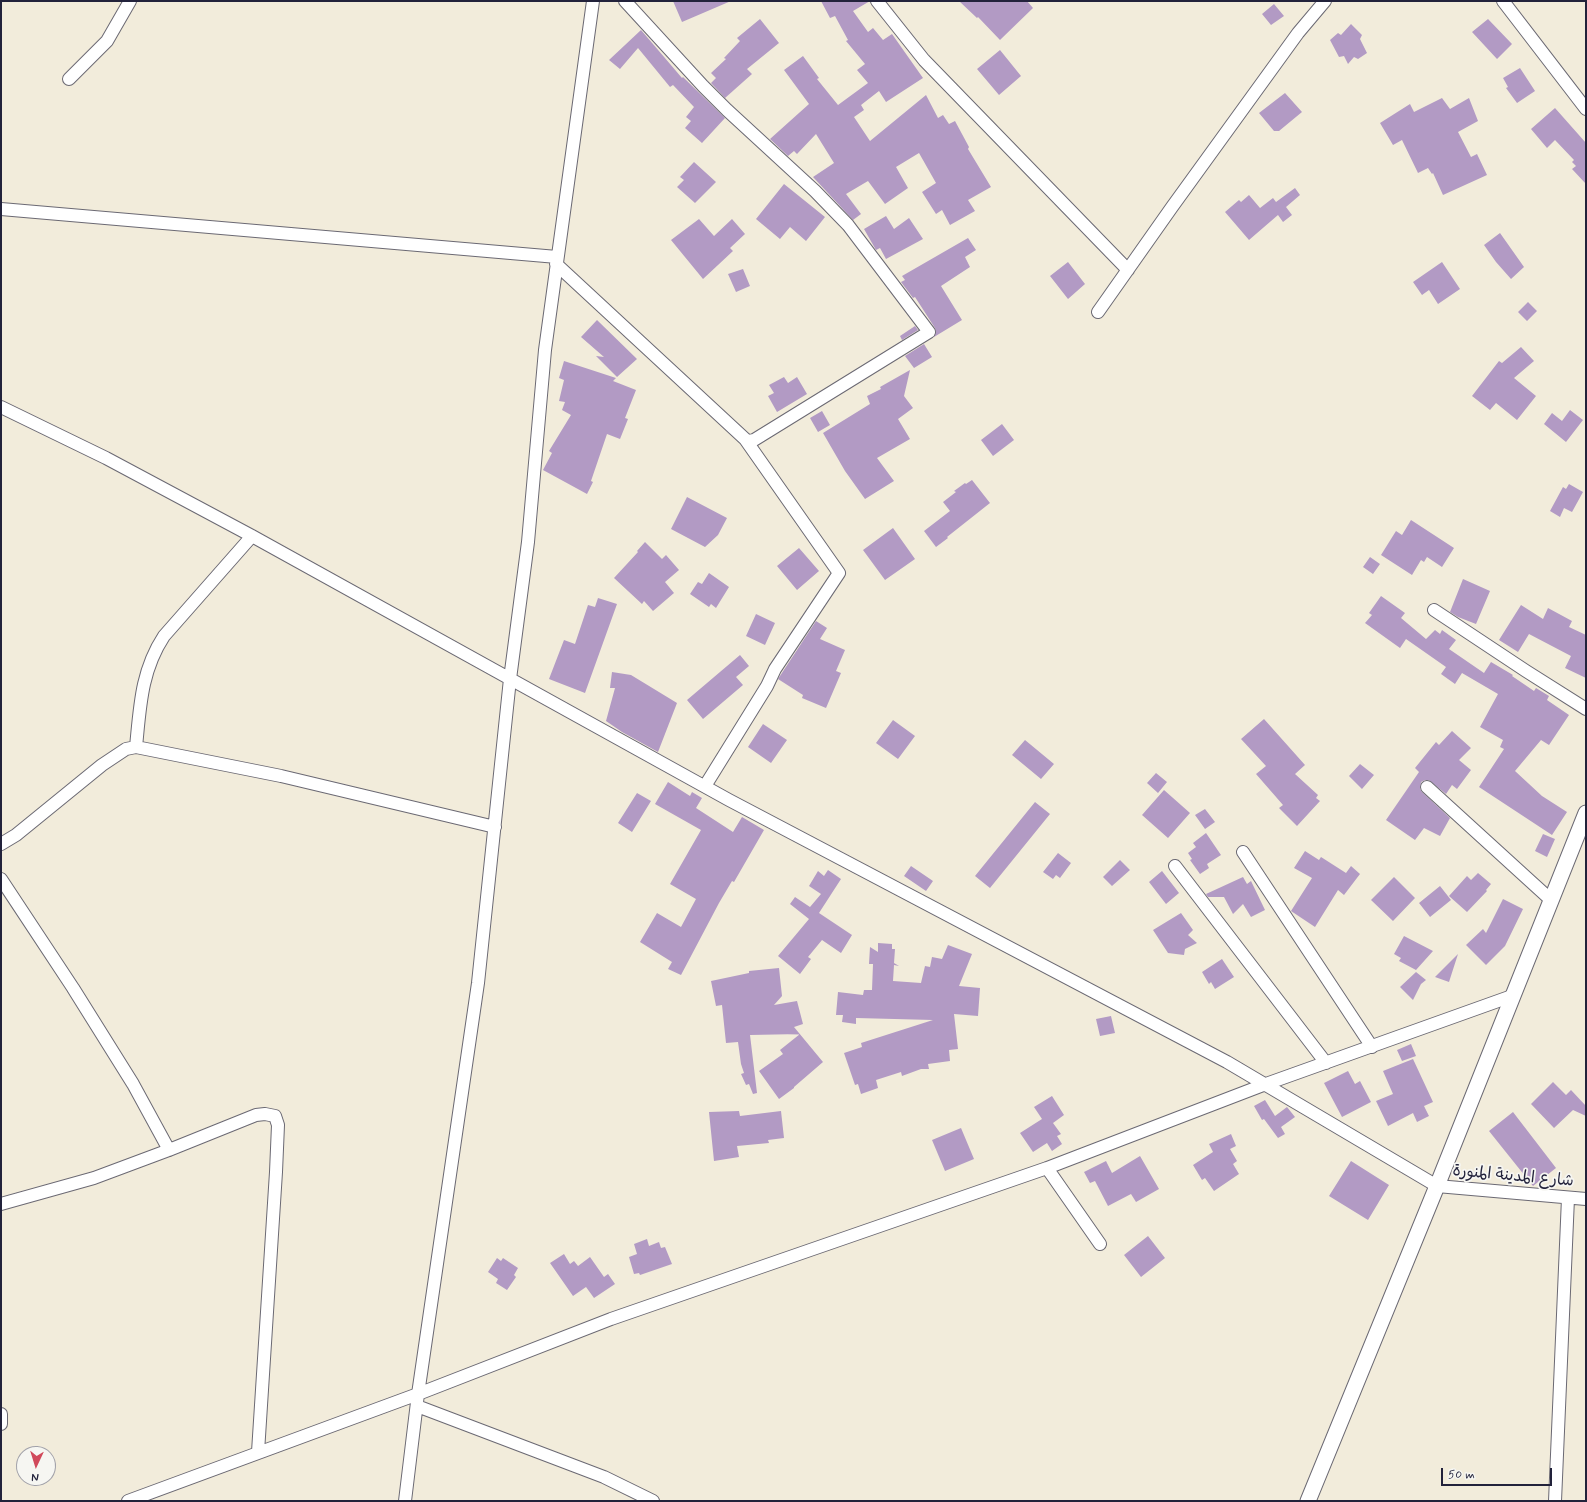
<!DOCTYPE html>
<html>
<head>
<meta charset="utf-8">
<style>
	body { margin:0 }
	#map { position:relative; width:1587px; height:1502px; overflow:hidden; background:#f2ecdb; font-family:Mynerve,sans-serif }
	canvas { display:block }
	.frame { position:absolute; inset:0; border:2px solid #22223b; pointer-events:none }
	.north { position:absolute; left:16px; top:1446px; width:40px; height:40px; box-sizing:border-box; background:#f6f6f2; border:1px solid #a1a1a9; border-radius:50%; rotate:184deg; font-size:11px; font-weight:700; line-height:16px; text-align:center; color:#22223b }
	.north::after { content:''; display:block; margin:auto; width:14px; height:18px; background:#d1495b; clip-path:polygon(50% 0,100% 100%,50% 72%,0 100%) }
	.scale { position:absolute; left:1441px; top:1468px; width:111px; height:18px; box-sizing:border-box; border:2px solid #22223b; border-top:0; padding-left:5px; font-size:12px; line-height:14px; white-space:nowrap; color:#22223b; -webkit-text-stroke:3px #f6f6f2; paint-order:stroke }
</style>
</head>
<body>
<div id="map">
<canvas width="1587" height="1502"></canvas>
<div class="frame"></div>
<div class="north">N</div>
<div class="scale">50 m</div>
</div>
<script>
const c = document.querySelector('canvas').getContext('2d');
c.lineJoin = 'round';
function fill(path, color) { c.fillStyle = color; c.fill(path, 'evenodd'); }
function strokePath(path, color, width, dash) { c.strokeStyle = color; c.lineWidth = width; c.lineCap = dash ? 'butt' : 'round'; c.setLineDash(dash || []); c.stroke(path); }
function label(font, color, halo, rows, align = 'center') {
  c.font = font + ' Mynerve,"Playpen Sans Arabic",sans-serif'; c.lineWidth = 3.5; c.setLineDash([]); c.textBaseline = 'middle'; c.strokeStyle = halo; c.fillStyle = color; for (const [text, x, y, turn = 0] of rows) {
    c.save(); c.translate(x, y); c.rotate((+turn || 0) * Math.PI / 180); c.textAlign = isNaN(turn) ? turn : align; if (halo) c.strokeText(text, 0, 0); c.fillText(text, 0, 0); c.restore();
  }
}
const building = new Path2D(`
	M673 1H731L682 22Z
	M821 1H870L853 11 868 32 873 28 883 40 892 34 923 78 886 102 879 91 861 105 864 110 854 117 870 141 926 95 938 118 943 115 949 124 955 121 969 147 968 149 991 187 968 200 975 211 950 225 942 210 936 214 922 192 936 183 919 153 896 167 908 188 885 204 868 181 846 194 861 214 853 220 813 177 834 163 816 134 797 154 794 151 788 156 770 139 809 104 784 70 803 56 819 78 817 79 838 105 868 83 857 70 865 64 846 41 848 40 835 16 830 18Z
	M959 1H1027L1033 8 1000 40 978 17 977 18Z
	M1274 4 1284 16 1271 25 1262 14Z
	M760 19 779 43 747 69 752 74 725 98 711 83 716 78 711 73 726 59 724 58 740 41 737 38Z
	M1488 19 1512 44 1497 59 1472 32Z
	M1351 24 1362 35 1360 39 1367 53 1358 59 1354 57 1348 64 1344 56 1339 57 1330 40 1338 33 1341 35Z
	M641 30 682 78 683 77 725 118 702 143 685 128 691 121 686 117 694 107 673 85 670 87 638 48 620 69 609 60Z
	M1000 50 1021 76 999 95 977 69Z
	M1520 68 1535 91 1517 103 1506 88 1508 87 1503 78Z
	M1285 93 1302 112 1279 131H1274L1259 113Z
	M1442 98 1450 109 1469 98 1478 121 1458 132 1471 157 1477 154 1487 175 1443 195 1433 173 1432 174 1428 168 1418 173 1402 140 1393 145 1380 123 1410 104 1414 112Z
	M1555 108 1586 143V184L1572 169 1576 166 1572 162 1574 160 1555 140 1547 148 1531 129Z
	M694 162 716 182 695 203 677 187 684 180 680 177Z
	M784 184 825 217 806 241 790 227 780 239 756 219Z
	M1295 188 1300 195 1286 207 1292 215 1283 222 1278 215 1249 240 1225 212 1239 200 1241 202 1249 195 1260 208 1273 198 1276 202Z
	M886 216 894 229 909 218 923 239 886 259 880 248 876 250 864 229Z
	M699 219 714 236 732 219 745 234 730 248 733 251 703 279 671 240Z
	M1500 233 1524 267 1511 279 1496 262 1484 245Z
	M968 238 976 250 965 257 970 267 941 286 962 320 934 337 936 332 935 328 915 297 913 298 901 282 905 280 902 276Z
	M1068 262 1085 284 1068 299 1050 276Z
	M1442 262 1460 289 1438 304 1429 290 1422 295 1413 282Z
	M743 269 750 286 736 292 728 274Z
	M1528 302 1537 311 1527 321 1518 312Z
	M597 320 637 359 617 377 596 356 604 357 581 337Z
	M915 326 918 330 902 340 900 336Z
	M924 344 932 357 914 368 905 356Z
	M1521 347 1534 361 1514 378 1536 396 1517 420 1496 403 1490 410 1472 396 1499 361 1502 363Z
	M564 361 616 378 613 381 636 390 625 418 628 419 620 439 607 434 591 481 593 482 587 494 543 470 552 453 549 451 571 415 562 410 565 402 559 401 564 380 559 378Z
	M910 370 904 396 913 408 898 419 910 439 877 458 894 481 865 499 845 471 823 433 870 404 867 396 881 389 880 387Z
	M784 377 788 383 797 377 807 394 777 412 768 396 774 393 769 385Z
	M1570 410 1583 420 1566 442 1544 424 1552 413 1562 421Z
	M822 411 830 425 818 432 810 418Z
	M1002 424 1014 440 993 456 981 440Z
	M972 480 990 503 947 537 948 538 936 547 924 531 950 511 943 502 956 492 954 491 965 483 966 484Z
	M1569 484 1583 492 1572 512 1564 508 1560 517 1550 511 1563 487 1566 489Z
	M687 497 727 518 718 535 705 547 671 529Z
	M1411 520 1454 548 1442 567 1427 557 1424 562 1421 560 1412 575 1381 555 1396 531 1402 535Z
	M893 528 915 559 885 580 863 550Z
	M645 542 662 559 666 555 679 570 665 582 674 593 653 611 644 601 642 604 614 578 638 552 637 551Z
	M799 548 819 571 797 590 777 566Z
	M1370 557 1380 564 1373 574 1363 567Z
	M709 573 729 587 716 608 711 604 709 607 690 594 698 582 702 584Z
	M1463 579 1490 591 1476 624 1458 617 1450 612Z
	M1381 596 1405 613 1401 618 1426 639 1435 630 1440 634 1442 630 1456 640 1449 649 1484 673 1491 662 1513 675 1512 676 1534 691 1536 688 1549 696 1547 700 1569 715 1549 745 1541 740 1515 771 1542 796 1567 812 1552 835 1479 787 1504 749 1500 747 1503 740 1480 727 1498 694 1462 673 1455 684 1441 674 1446 667 1406 639 1400 648 1365 623 1372 615 1369 613Z
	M598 598 617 604 585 693 549 679 564 640 575 644 588 605 595 607Z
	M1521 605 1543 619 1548 608 1572 621 1569 627 1586 635V678L1565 668 1571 656 1529 634 1518 652 1499 640Z
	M756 614 775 623 765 645 746 636Z
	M816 621 827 628 820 639 845 650 836 671 841 673 826 708 802 698 803 695 778 679Z
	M740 655 749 666 736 677 743 685 703 719 687 700Z
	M612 672 631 675 677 703 658 752 622 732 606 721 615 688H610Z
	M1264 719 1305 765 1295 774 1318 795 1316 798 1320 801 1297 826 1279 808 1283 805 1256 774 1266 766 1241 739Z
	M893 720 915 736 898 759 876 743Z
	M763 724 787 740 771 763 748 747Z
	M1452 731 1471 748 1459 760 1471 770 1457 789 1452 785 1446 794 1429 780H1425L1421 782 1420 789 1422 792 1450 818 1440 836 1424 828 1415 840 1386 820 1419 772 1415 768 1436 742 1439 745Z
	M1025 740 1054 764 1041 779 1012 755Z
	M1360 764 1374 775 1362 789 1349 776Z
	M1156 773 1167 782 1158 793 1147 783Z
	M668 782 690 796 692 792 702 798 696 808 733 832 742 817 764 830 734 882 732 881 719 903 681 975 668 969 672 962 640 942 657 913 681 927 696 899 670 884 701 830 655 804Z
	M1164 790 1190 813 1168 838 1142 815Z
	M637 793 651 801 632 832 618 823Z
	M1035 802 1050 814 990 888 975 876Z
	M1205 809 1215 822 1205 829 1195 815Z
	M1206 833 1221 855 1207 864 1209 868 1200 874 1190 860 1192 859 1188 853 1196 847 1193 843Z
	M1543 834 1555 839 1547 857 1535 851Z
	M1305 851 1319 860 1321 857 1346 873 1351 866 1360 874 1344 895 1338 890 1315 927 1291 911 1312 878 1294 868Z
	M1058 853 1071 863 1060 878 1056 875 1053 879 1043 872Z
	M1120 860 1130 870 1112 886 1103 877Z
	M911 866 933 881 926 891 904 876Z
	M828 870 841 879 819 913 852 935 841 953 822 940 808 957 811 959 800 974 778 956 809 919 790 904 795 897 810 907 821 894 809 886 818 871 824 876Z
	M1162 871 1179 893 1166 904 1149 882Z
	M1478 873 1491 884 1486 890 1487 891 1467 912 1449 896 1467 876 1471 880Z
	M1243 877 1247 884 1251 881 1265 910 1251 917 1243 904 1233 914 1224 897H1208L1206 894Z
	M1394 877 1415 898 1393 921 1371 900Z
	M1440 886 1451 900 1430 917 1419 903Z
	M1503 899 1523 909 1505 946 1486 965 1466 945 1483 929 1486 933Z
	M1181 913 1193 930 1188 935 1197 943 1185 949 1184 955 1168 953 1153 930Z
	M1404 936 1433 951 1416 970 1399 961 1401 958 1394 954Z
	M878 943 892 944V949H895L894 963 899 966 894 965 893 981 921 983 925 966 930 967 932 957 942 959 948 945 972 954 959 986 980 988 978 1016 954 1014 958 1049 949 1050 950 1061 928 1064 929 1069H921L902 1076 901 1072 876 1080 878 1088 861 1094 858 1084 855 1085 844 1053 862 1047 861 1043 933 1020 856 1018V1024L842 1022 843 1015H836L838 992 863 995 864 990H872L873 964H869L870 947 878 952Z
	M1458 954 1449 982 1435 977Z
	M1222 959 1234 977 1215 989 1211 982 1209 984 1202 972Z
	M779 968 782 996 774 1005 797 1001 803 1024 794 1027 823 1062 794 1087V1088L779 1099 759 1071 783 1054 780 1050 800 1034 750 1035 757 1093 753 1094 749 1084 746 1085 741 1074 744 1073 741 1064 738 1042 726 1043 722 1005 716 1006 711 981 749 973V971Z
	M1416 972 1426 980 1421 984 1413 1000 1400 987Z
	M1111 1016 1115 1033 1100 1036 1096 1019Z
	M1411 1044 1416 1056 1402 1061 1397 1050Z
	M1413 1059 1433 1102 1424 1106 1429 1116 1417 1122 1413 1113 1388 1126 1376 1101 1393 1094 1383 1071Z
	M1348 1071 1355 1084 1360 1081 1371 1102 1342 1117 1324 1083Z
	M1553 1082 1566 1095 1571 1090 1586 1106V1116L1573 1110 1554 1128 1531 1104Z
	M1052 1096 1064 1115 1053 1123 1061 1134 1057 1136 1062 1144 1052 1151 1047 1143 1033 1152 1020 1133 1042 1119 1034 1107Z
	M1265 1100 1275 1116 1287 1107 1295 1117 1281 1127 1285 1134 1278 1138 1264 1119 1262 1120 1254 1106Z
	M739 1111 740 1116 781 1111 784 1138 768 1140 769 1143 737 1146 739 1157 714 1161 709 1112Z
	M1513 1112 1556 1168 1533 1186 1489 1131Z
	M961 1128 974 1159 945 1171 932 1140Z
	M1231 1134 1236 1146 1230 1149 1237 1161 1233 1164 1239 1174 1214 1191 1205 1178 1202 1180 1193 1165 1213 1152 1209 1144Z
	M1140 1156 1159 1189 1136 1202 1131 1194 1108 1206 1095 1181 1090 1183 1084 1172 1106 1161 1112 1173Z
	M1351 1161 1389 1185 1368 1220 1329 1196Z
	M1148 1236 1165 1258 1141 1277 1124 1255Z
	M647 1239 649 1246 659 1242 661 1248 665 1247 672 1264 640 1275 639 1273 634 1274 629 1257 637 1254 634 1244Z
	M564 1254 570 1264 574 1261 578 1266 590 1257 604 1277 608 1274 615 1284 594 1298 586 1287 573 1296 550 1263Z
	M497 1258 501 1261 503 1258 518 1268 514 1275 516 1277 507 1290 496 1283 498 1279 488 1272Z`);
const minor = new Path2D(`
	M877 1 924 60 1128 270
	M1503 1 1586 109
	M69 79 107 41 130 1
	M1 209 557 257
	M556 264 745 439 749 441 754 440 929 332 848 225 815 191 727 110 703 86 625 1
	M1098 312 1172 207 1298 33 1325 1
	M1 407 106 458 252 536 729 800 1227 1062 1437 1186 1586 1199
	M1434 610 1526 671 1586 709
	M136 747C140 707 141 671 164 636L252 536
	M705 786 767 686 775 669 839 573 745 439
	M1427 787 1551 900
	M1 844 16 835 102 765 126 749 136 747 281 776 495 827
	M1243 852 1372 1047
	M1175 866 1326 1063
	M1 879 73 988 133 1084 169 1150
	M1047 1168 1100 1244
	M1 1204 94 1178 169 1150 256 1115 265 1114 275 1116 278 1125 276 1172 258 1452
	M417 1406 604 1477 653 1501
	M1 1414V1424
	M128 1501 418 1394 611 1319 1047 1168 1266 1084 1512 996
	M405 1501 418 1394 478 983 510 679 528 542 545 350 593 1
	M1555 1501 1568 1198`);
const tertiary = new Path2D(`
	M1308 1501 1437 1186 1586 813`);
const streetNames = [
	["شارع المدينة المنورة",1513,1177,5]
];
fill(building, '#b29ac4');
strokePath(minor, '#6b6973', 14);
strokePath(tertiary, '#6b6973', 17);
strokePath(minor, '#fff', 12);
strokePath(tertiary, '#fff', 15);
label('16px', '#22223b', '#f6f6f2', streetNames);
</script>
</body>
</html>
